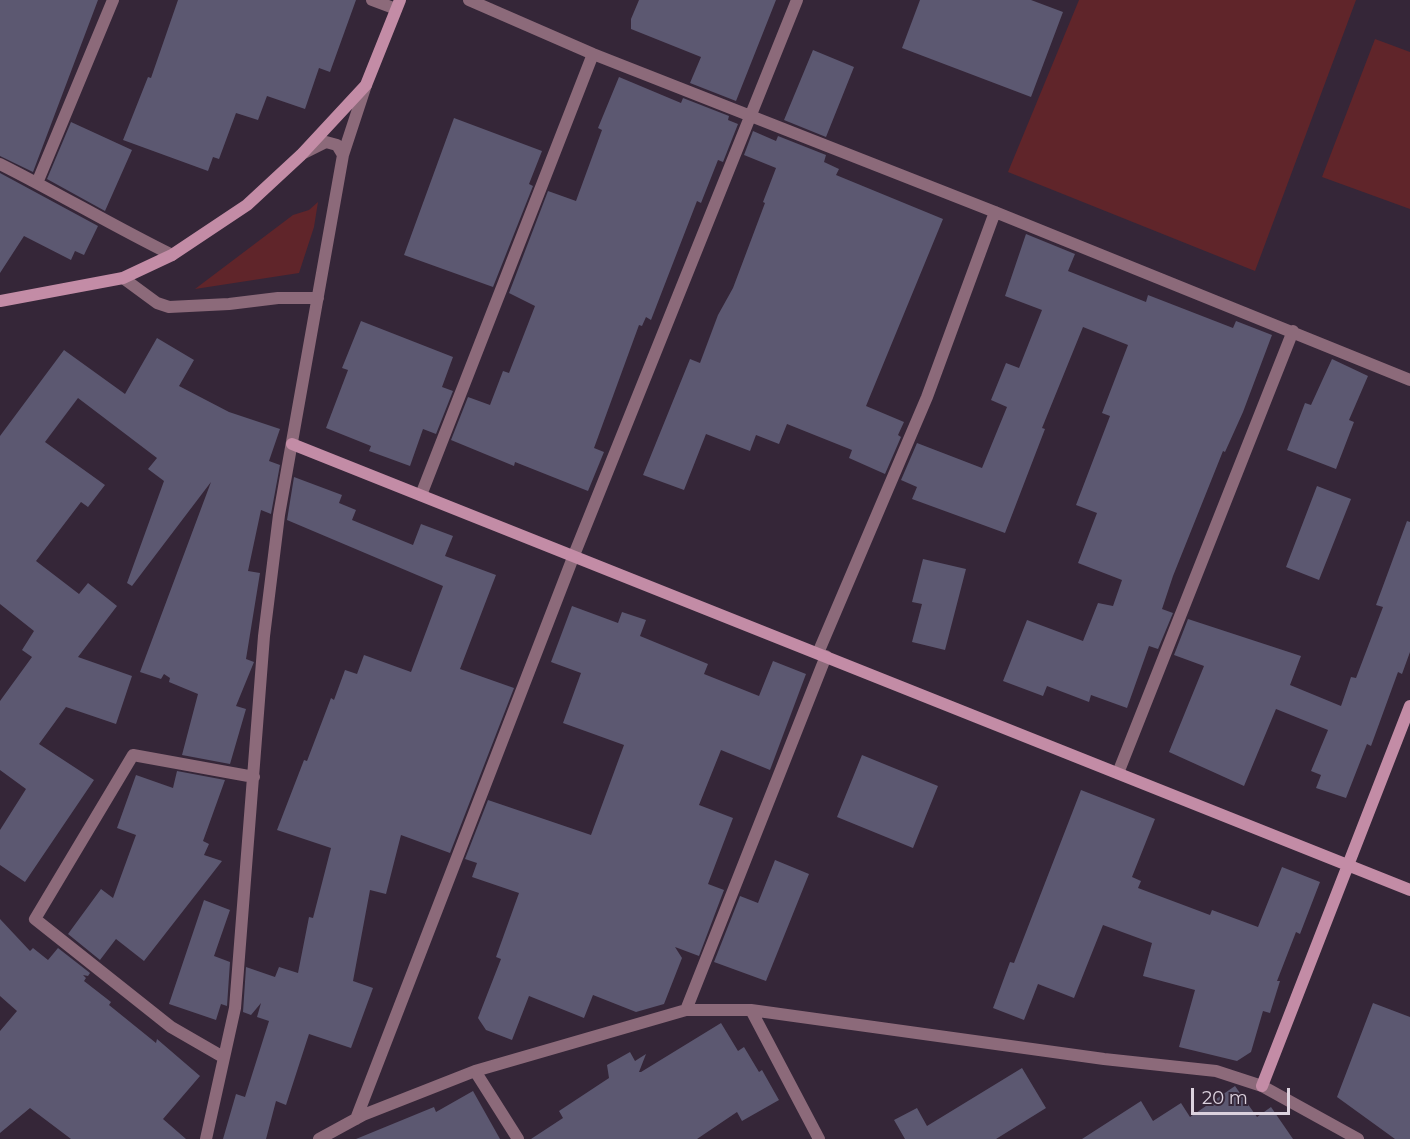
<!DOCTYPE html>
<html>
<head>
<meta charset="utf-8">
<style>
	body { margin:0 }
	#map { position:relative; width:1410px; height:1139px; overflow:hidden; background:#352638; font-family:Montserrat,sans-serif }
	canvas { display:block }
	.scale { position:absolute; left:1191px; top:1088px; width:99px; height:27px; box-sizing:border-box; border:3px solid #dcd2de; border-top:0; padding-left:8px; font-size:18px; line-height:21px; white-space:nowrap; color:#dcd2de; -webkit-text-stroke:4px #352638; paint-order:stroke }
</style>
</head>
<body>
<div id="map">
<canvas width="1410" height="1139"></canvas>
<div class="scale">20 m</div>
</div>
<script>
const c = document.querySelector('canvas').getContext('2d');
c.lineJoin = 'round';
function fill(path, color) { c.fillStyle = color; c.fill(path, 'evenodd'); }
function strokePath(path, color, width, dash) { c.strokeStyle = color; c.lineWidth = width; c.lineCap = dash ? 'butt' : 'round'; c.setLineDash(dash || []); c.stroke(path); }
const green = new Path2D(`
	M1079 0H1356L1255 271 1008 172Z
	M1375 39 1410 52V209L1322 177Z
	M318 202 314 227 299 273 195 289 293 215 309 210Z`);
const building = new Path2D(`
	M0 0H98L33 172 0 156Z
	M178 0H356L330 72 319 68 305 109 267 96 258 120 236 113 219 159 213 157 208 171 123 140 148 77 151 78Z
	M639 0H776L736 101 690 83 701 57 631 29V19Z
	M920 0H1031L1063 12 1031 97 902 48Z
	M813 50 854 67 826 137 784 120Z
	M619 77 681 103 683 98 729 116 728 120 738 124 723 162 718 160 701 203 697 201 651 320 646 317 642 326 639 325 594 448 604 452 588 491 515 462 514 466 451 440 468 397 490 405 503 371 509 373 535 306 509 293 548 191 576 201 602 130 598 128Z
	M454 118 542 151 529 184 533 186 493 287 404 255Z
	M71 122 132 150 105 211 47 179Z
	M753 131 776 141 778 136 826 155 824 162 839 169 836 175 943 219 866 406 904 422 898 435 901 437 885 474 849 458 852 450 787 424 779 444 756 435 750 451 706 434 684 490 643 475 690 359 700 363 718 315 733 288 765 203 763 202 776 168 744 155Z
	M0 173 98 226 84 255 75 251 71 260 24 236 0 273Z
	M1026 234 1075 254 1068 271 1146 302 1148 295 1233 328 1236 321 1272 335 1243 412 1225 452 1223 451 1173 576 1162 609 1173 613 1158 649 1149 646 1127 708 1091 695 1089 702 1047 686 1043 696 1003 681 1027 620 1083 641 1098 603 1113 606 1122 580 1078 563 1097 513 1076 505 1110 416 1102 413 1128 345 1083 327 1042 428 1045 429 1005 533 912 499 917 487 901 480 917 443 982 468 1007 407 991 400 1006 363 1019 368 1042 310 1005 296Z
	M361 321 453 357 442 387 453 391 436 434 423 429 410 466 369 451 371 446 326 428 348 370 342 368Z
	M157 338 194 360 179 386 229 412 280 429 269 461 280 465 271 514 261 510 248 571 260 573 246 659 254 662 236 706 246 709 230 764 182 755 198 694 169 682 170 678 164 674 161 679 140 672 211 482 132 586 127 583 164 481 148 469 157 458 78 398 45 442 105 485 88 507 81 502 36 561 79 594 88 583 117 606 78 657 132 676 116 724 66 707 39 744 94 780 25 882 0 865V830L26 789 0 770V701L32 657 22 650 34 631 0 604V436L64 350 125 394Z
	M1332 359 1368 376 1349 420 1354 422 1336 469 1287 450 1305 403 1311 405Z
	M294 477 342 495 339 503 356 510 352 520 413 545 421 524 453 536 445 556 496 575 460 669 514 688 450 853 401 835 386 894 370 890 353 981 373 988 351 1048 309 1034 286 1105 276 1101 266 1139H223L236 1094 245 1097 269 1021 257 1017 261 1003 251 1015 243 1012 246 967 275 977 279 967 298 973 309 917 313 918 331 848 277 830 304 760 307 761 331 698 334 700 345 670 357 674 364 655 411 672 443 586 287 520Z
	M1317 486 1351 499 1319 580 1286 567Z
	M1407 521 1410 522V652L1402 674 1398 672 1371 746 1367 744 1346 798 1316 788 1321 775 1311 771 1328 730 1276 709 1244 786 1169 752 1204 666 1174 655 1188 619 1301 656 1290 685 1341 706 1351 677 1356 678 1383 607 1376 605Z
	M923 559 966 569 945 650 912 642 922 604 912 602Z
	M572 606 618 623 622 612 646 620 640 636 708 664 704 674 759 696 773 661 806 674 770 770 721 750 699 805 733 818 708 884 724 890 699 956 675 947 682 958 664 1004 636 1012 593 995 584 1018 529 996 512 1040 486 1030 478 1018 501 959 496 957 519 893 472 877 477 863 465 859 488 800 591 835 624 745 563 723 581 673 551 662Z
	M862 755 938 786 913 848 837 817Z
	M177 771 225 780 203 841 209 844 204 855 222 861 144 961 116 939 100 960 68 934 101 889 113 898 136 835 117 828 136 775 173 788Z
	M1081 790 1155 819 1132 877 1141 881 1138 888 1210 915 1212 910 1258 927 1282 867 1320 882 1300 934 1296 932 1277 981H1280L1270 1013 1263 1011 1251 1052 1237 1061 1179 1047 1195 990 1143 976 1152 943 1103 925 1074 998 1038 984 1024 1020 993 1008 1010 962 1014 963Z
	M775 860 809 874 766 981 714 962 740 896 758 903Z
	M204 900 230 910 214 956 230 962 227 1006 221 1004 216 1020 169 1004Z
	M0 919 30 951 33 948 48 960 58 948 90 973 88 976 83 975 86 978 84 981 111 1002 109 1005 156 1043 157 1039 200 1076 163 1119 186 1139H71L30 1108 0 1133V1031L17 1011 0 996Z
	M1373 1003 1410 1017V1139H1395L1337 1097Z
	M721 1023 738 1051 744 1047 759 1072 762 1070 779 1100 742 1121 737 1112 697 1139H531L563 1118 559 1111 609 1078 607 1065 630 1052 635 1061 646 1054 639 1072H641Z
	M1022 1068 1046 1108 996 1139H905L894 1120 917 1108 927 1126Z
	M1235 1086 1257 1117 1271 1107 1293 1139H1082L1141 1101 1153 1121 1181 1103 1190 1117Z
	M473 1091 500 1139H356L434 1107 436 1112Z`);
const street = new Path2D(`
	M372 0 396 9
	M469 0 593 54 995 212 1410 380
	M302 154 326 142 337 145 343 155
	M0 164C58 193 113 226 172 255
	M37 183 113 0
	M123 278 157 303 169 307 229 304 278 298H318
	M421 495 593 54
	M818 653 927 397 995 212
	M1118 773 1293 331
	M686 1010 826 656
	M751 1010 819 1139
	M223 1057 171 1027 35 919 133 755 254 777
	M475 1071 518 1139
	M356 1119 574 555 797 0
	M206 1139 235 1008 264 636 279 515 343 155 366 85
	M319 1139 363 1115 475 1071 686 1010H751L1104 1059 1216 1071 1262 1086 1358 1139`);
const secondary = new Path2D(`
	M0 301 123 278 172 255 247 205 301 155 366 85 400 0
	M292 444 1410 890
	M1262 1086 1410 706`);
fill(green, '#60252a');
fill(building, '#5c5871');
strokePath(street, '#8c6a7a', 12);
strokePath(secondary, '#c38ca6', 12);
</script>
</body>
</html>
